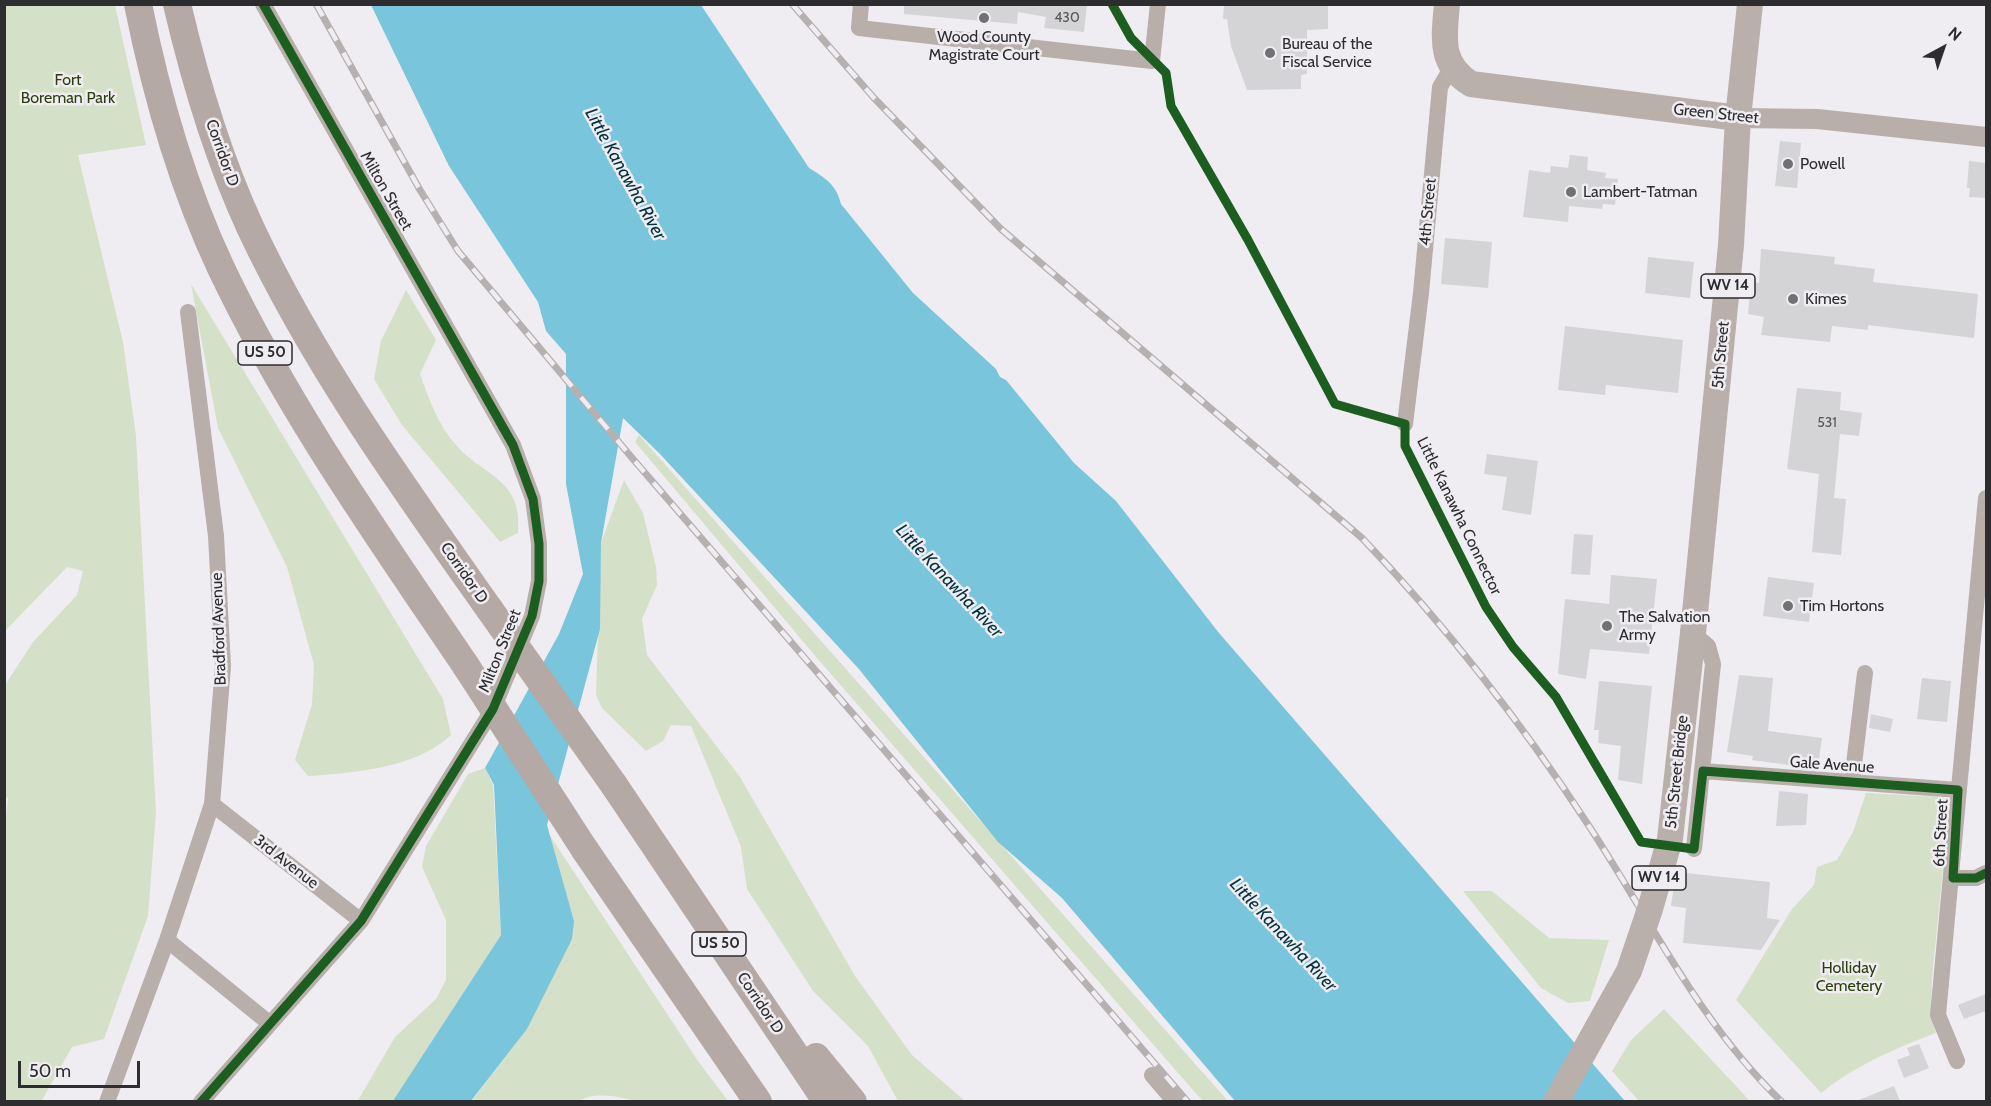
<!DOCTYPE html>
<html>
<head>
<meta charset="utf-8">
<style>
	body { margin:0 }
	#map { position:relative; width:1991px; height:1106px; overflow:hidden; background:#efedf1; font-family:Cabin,sans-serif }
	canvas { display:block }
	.frame { position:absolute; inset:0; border:6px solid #2d2d2f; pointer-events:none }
	.north { position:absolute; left:1913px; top:18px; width:60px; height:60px; -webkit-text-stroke:4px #efecf2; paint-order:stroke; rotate:40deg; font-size:16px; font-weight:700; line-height:24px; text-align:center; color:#2d2d2f }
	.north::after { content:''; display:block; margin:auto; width:21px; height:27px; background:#2d2d2f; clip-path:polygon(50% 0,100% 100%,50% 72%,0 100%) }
	.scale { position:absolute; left:18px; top:1061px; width:122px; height:27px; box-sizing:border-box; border:3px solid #2d2d2f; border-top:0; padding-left:8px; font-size:18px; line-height:21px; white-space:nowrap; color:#2d2d2f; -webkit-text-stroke:4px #efecf2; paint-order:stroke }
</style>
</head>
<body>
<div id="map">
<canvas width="1991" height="1106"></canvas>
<div class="frame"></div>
<div class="north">N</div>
<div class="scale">50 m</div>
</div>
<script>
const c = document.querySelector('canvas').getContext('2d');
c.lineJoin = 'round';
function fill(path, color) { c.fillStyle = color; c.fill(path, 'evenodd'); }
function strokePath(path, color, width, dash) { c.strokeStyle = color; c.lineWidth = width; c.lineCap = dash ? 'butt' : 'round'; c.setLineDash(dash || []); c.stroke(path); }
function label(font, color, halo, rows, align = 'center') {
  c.font = font + ' Cabin,sans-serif'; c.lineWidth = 5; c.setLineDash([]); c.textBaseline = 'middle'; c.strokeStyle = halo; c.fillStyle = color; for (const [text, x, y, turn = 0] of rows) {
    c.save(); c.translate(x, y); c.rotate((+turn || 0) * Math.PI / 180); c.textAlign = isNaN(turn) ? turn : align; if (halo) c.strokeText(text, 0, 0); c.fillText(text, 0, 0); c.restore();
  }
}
const green = new Path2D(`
	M5 4 115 5 146 145 78 155 123 342 136 436 156 813 148 916 104 1039 72 1047 41 1102 5 1101 4 832 8 798 4 796 5 685 33 642 77 595 83 571 67 567 5 631Z
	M191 284 443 699 451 735C417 768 353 773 308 776L295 760 312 704 314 665 287 567 218 428Z
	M406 290 436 340 420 374C429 399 438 425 456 445 484 477 523 478 518 533L500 542 402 425 374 379 381 341Z
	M639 435 1228 1101H1203L1192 1089 817 658 635 442Z
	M624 480 643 513 656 567 657 585 642 619 647 655 740 777 855 976 912 1055 965 1101H898L868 1046 813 991 747 889 741 847 691 726 671 725 663 741 646 751 602 708 596 695 601 543Z
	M485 768 493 785 501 935 395 1100 357 1102 395 1037 436 999 446 980V920L422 867 426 846 468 774Z
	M1866 793 1942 797 1949 806 1932 979 1931 1015 1936 1033C1894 1049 1856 1065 1821 1093L1736 1000 1792 909 1814 885 1817 867 1837 860 1853 832Z
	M547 831 698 1061 728 1101 637 1102C621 1096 592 1091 578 1102H471L527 1029 574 921Z
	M1463 891H1492L1549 938 1609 940 1590 1001 1568 1003 1541 988Z
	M1664 1009 1750 1101H1639L1612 1071 1631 1040Z`);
const water = new Path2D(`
	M371 5H701L809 168C825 178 836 184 841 204L913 293 996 369 1000 377 1006 380 1074 463 1116 501 1219 633 1625 1101H1235L1062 898 998 842 858 668 660 454 623 418 601 543 600 629 547 825 574 921 572 939 527 1029 471 1101H393L501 935 494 785 485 768 559 634 583 574 566 484V354L546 331 538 302 449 166Z`);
const building = new Path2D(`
	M904 4H1087L1084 32 1044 28 1046 17 1018 12 1017 24 904 14Z
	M1224 4H1328V29L1307 30V74L1301 75V89L1247 90 1231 46 1227 19H1223Z
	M1780 141 1801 143 1797 188 1775 186Z
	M1570 155 1588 157 1587 170 1606 173 1605 178 1618 179 1615 205 1603 204 1602 209 1569 206 1568 222 1523 217 1529 170 1550 173 1551 166 1568 168Z
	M1969 161 1986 163V198L1969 197 1970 188H1967Z
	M1445 238 1492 242 1488 288 1441 284Z
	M1761 249 1835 257 1834 264 1875 269 1873 282 1978 294 1974 338 1868 325V330L1832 326 1830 342 1761 335 1764 317 1748 314 1751 282 1759 283Z
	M1648 257 1694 262 1690 298 1645 293Z
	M1565 326 1683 340 1678 393 1606 385 1605 395 1558 390Z
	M1797 388 1841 392 1840 410 1862 413 1859 436 1840 434 1834 498 1846 499 1841 555 1812 552 1819 474 1787 469Z
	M1487 454 1538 461 1531 515 1502 510 1507 477 1484 474Z
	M1574 534 1593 535 1590 575 1571 574Z
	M1611 575 1657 579 1649 654 1590 649 1586 679 1558 674 1565 599 1609 604Z
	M1768 577 1814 583 1809 622 1763 616Z
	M1739 675 1773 678 1768 731 1822 738 1819 760 1790 757 1789 765 1752 760 1753 756 1727 752Z
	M1922 678 1951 681 1947 722 1917 719Z
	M1599 681 1652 686 1642 784 1618 780 1621 746 1598 743 1599 730H1594Z
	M1871 714 1893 719 1890 732 1869 728Z
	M1779 791 1808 794 1806 825 1776 826Z
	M1676 872 1770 882 1767 918 1780 920 1761 950 1683 943 1686 908 1671 906Z
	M1986 994V1011L1964 1019 1958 1005Z
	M1919 1044 1929 1068 1904 1078 1897 1060 1910 1055 1907 1048Z
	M1894 1086 1900 1101H1856Z`);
const minor = new Path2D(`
	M861 4 859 28 1152 61 1158 4
	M1405 424 1421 293 1440 87 1452 67
	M1693 633 1708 646 1713 664 1694 849
	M1703 771 1958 790
	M1852 781 1865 673
	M212 804 361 921
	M1953 878H1976L1986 873
	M167 940 269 1023
	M1957 1061 1938 1015 1986 498
	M1152 1075 1175 1102
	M107 1102 167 940 212 804 223 666 216 536 188 312
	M201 1102 361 921 493 709 532 616 539 581V544L533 499 513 445 263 4`);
const tertiary = new Path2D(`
	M1738 118 1817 119 1986 137`);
const primary = new Path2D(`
	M1447 4C1444 38 1439 64 1471 84L1738 118
	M1693 633 1731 245 1738 118 1750 4`);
const motorway = new Path2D(`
	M138 4C156 94 182 185 221 268 288 409 379 537 466 666
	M177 4C195 81 218 158 251 229 315 365 404 488 490 610
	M614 785 827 1102
	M585 850 758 1102
	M816 1057 853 1102`);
const rail = new Path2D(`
	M316 4 420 190 458 251 633 459 1188 1102
	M792 4 874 98 1001 229 1362 538C1445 625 1521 722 1587 823 1649 917 1699 1023 1782 1102`);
const primaryBridge = new Path2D(`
	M1556 1102 1629 971 1650 909 1670 839 1693 633`);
const motorwayBridge = new Path2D(`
	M490 610 614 785
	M466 666 585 850`);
const cycleway = new Path2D(`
	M1112 4 1131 38 1166 73 1171 106 1248 240 1335 404 1405 424V446L1486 607 1513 647 1556 697 1641 842 1694 849 1703 771 1958 790 1953 878H1976L1986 873
	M201 1102 361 921 493 709 532 616 539 581V544L533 499 513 445 263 4`);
const markers = [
	[984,18,6,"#717073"],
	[1270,53,6,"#717073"],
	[1788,164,6,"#717073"],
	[1571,192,6,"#717073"],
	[1793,299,6,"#717073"],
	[1788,606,6,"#717073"],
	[1607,626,6,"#717073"]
];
const numberNames = [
	["430",1067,18],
	["531",1827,423]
];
const shields = [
	[1728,286,54],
	[265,353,54],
	[1659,878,54],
	[719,944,54]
];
const shieldNames = [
	["WV 14",1728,286],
	["US 50",265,353],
	["WV 14",1659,878],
	["US 50",719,944]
];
const poiNames = [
	["Wood County",984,37,"center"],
	["Magistrate Court",984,55,"center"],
	["Bureau of the",1282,44],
	["Fiscal Service",1282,62],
	["Powell",1800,164],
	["Lambert-Tatman",1583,192],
	["Kimes",1805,299],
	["Tim Hortons",1800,606],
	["The Salvation",1619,617],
	["Army",1619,635]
];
const parkNames = [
	["Fort",68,80],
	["Boreman Park",68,98],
	["Holliday",1849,968],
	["Cemetery",1849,986]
];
const streetNames = [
	["Green Street",1716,114,6],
	["Corridor D",222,153,70],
	["Milton Street",386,191,60],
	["4th Street",1428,212,-85],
	["5th Street",1721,355,-85],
	["Little Kanawha Connector",1459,516,64],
	["Corridor D",464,573,55],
	["Bradford Avenue",219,629,-92],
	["Milton Street",500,651,-68],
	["Gale Avenue",1832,765,4],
	["5th Street Bridge",1677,772,-84],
	["6th Street",1941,833,-87],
	["3rd Avenue",286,862,38],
	["Corridor D",760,1003,56]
];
const waterNames = [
	["Little Kanawha River",625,174,61],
	["Little Kanawha River",949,581,47],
	["Little Kanawha River",1283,935,47]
];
fill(green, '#d5e0c9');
fill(water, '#79c5db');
fill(building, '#d4d3d6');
strokePath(minor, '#b8aeaa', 16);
strokePath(tertiary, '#b8aeaa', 20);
strokePath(primary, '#b9b0ac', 26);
strokePath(motorway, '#b4a9a5', 28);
strokePath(rail, '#b6b1b0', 7);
strokePath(rail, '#efecf2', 4.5, [14]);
strokePath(primaryBridge, '#b9b0ac', 26);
strokePath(motorwayBridge, '#b4a9a5', 28);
strokePath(cycleway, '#1b5e20', 9);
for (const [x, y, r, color] of markers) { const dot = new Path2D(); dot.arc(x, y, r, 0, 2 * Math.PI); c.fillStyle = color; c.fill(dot); strokePath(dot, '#efecf2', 2); }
label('14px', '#575659', null, numberNames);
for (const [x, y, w] of shields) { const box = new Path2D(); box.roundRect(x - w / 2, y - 12, w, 24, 4.5); c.fillStyle = '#efecf2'; c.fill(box); strokePath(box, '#2d2d2f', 1.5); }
label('bold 15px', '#2d2d2f', null, shieldNames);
label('16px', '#2d2d2f', '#efecf2', poiNames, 'left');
label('16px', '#2a3f09', '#efecf2', parkNames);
label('16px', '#2d2d2f', '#efecf2', streetNames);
label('italic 18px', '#00313d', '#efecf2', waterNames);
</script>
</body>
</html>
